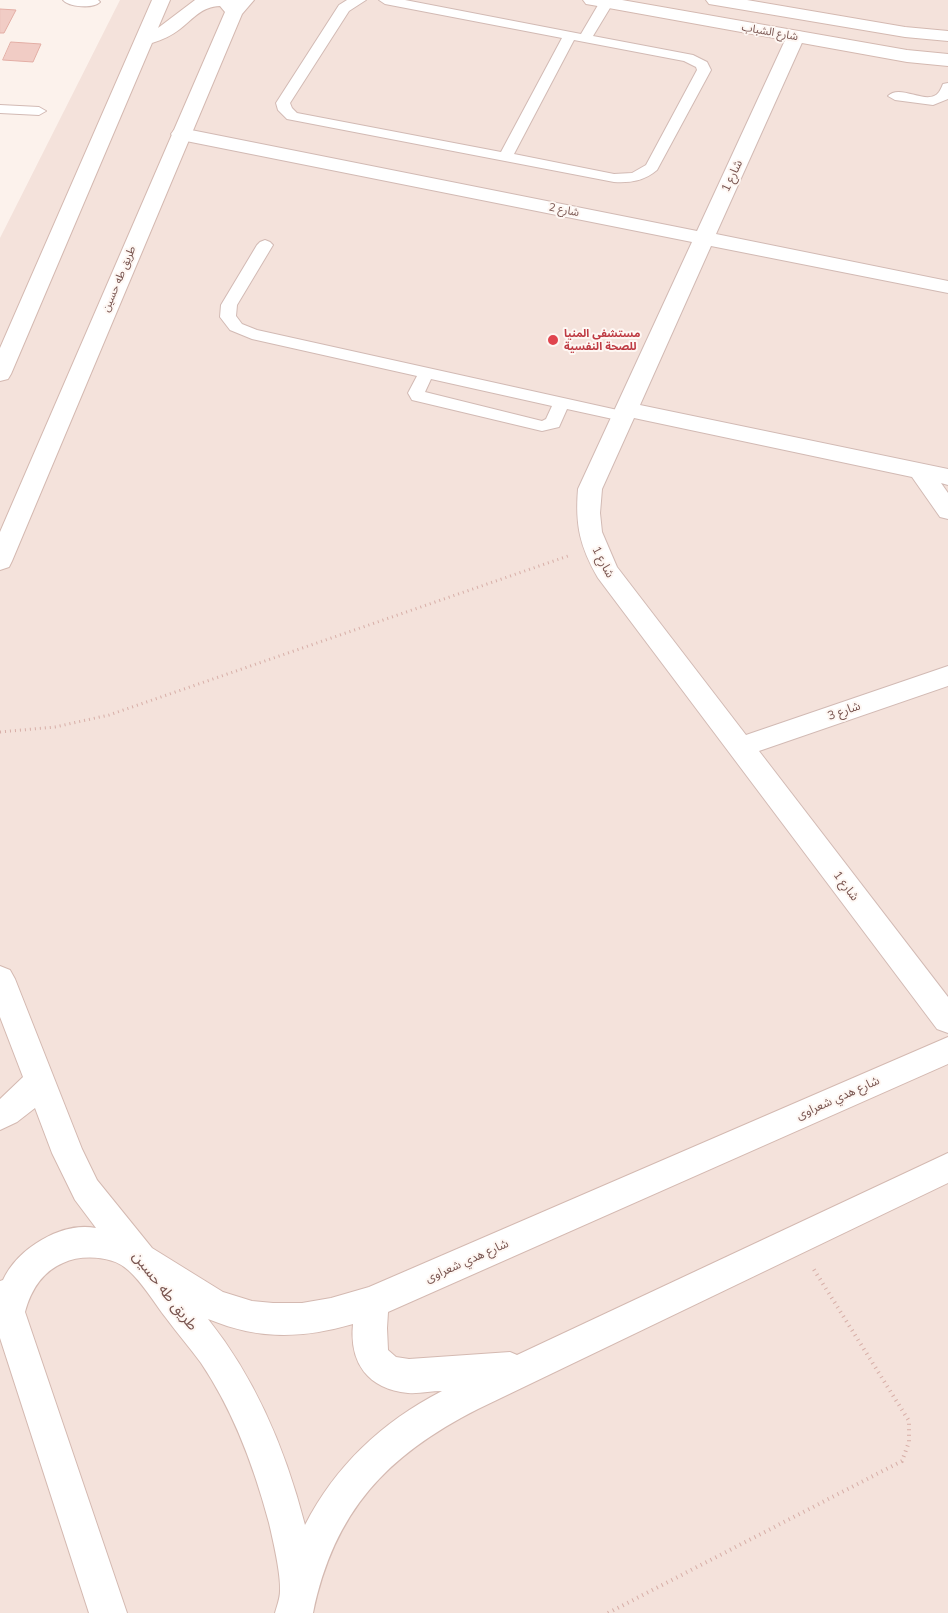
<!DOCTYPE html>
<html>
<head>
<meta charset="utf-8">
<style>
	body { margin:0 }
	canvas { display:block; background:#fcf2ec }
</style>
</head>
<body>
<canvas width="948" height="1613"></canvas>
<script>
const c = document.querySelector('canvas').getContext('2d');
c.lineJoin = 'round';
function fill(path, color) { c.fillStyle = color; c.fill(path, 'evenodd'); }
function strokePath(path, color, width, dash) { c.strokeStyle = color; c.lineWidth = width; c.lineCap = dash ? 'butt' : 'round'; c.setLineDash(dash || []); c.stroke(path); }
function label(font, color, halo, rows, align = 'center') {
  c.font = font + ' Mulish,"Noto Sans Arabic",sans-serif'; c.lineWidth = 4; c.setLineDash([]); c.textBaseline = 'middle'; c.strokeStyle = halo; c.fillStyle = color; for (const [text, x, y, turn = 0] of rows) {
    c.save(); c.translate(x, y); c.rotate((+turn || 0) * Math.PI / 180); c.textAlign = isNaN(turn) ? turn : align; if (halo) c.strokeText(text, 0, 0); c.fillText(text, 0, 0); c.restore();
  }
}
const residential = new Path2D(`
	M120 0H948V1613H0V238Z`);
const building = new Path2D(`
	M0 9 16 10 4 33H0Z
	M11 42 41 44 33 62 3 60Z`);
const pathFar1 = new Path2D(`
	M0 732 55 727 109 715 568 556`);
const path = new Path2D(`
	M608 1613 902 1461 909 1442V1421L813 1268`);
const lane = new Path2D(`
	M63 0H98L100 2C93 9 69 7 63 0Z
	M347 0H366L349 11 290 103 292 108 297 113 501 152 562 38 385 4 379 0H405L581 34 601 0H610L613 3 593 36 693 55 707 62 711 70 657 170C644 181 630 183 614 182L287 119 278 110 276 103 339 5ZM574 40 684 61 696 67 697 70 646 165 632 173 614 174 514 154Z
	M948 83V99L933 105 895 100 888 96C900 83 928 107 939 92 941 89 942 86 943 84Z
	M0 105 39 107 46 111 39 115 0 113Z
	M265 240 270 242 273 245 237 305 236 316 242 324 257 330 622 411 628 412 630 416 628 420 622 421 567 409 559 427 542 431 412 400 408 393 417 376 252 339 230 330 220 317 221 305 257 245 260 242ZM431 379 552 406 546 419 542 421 425 392Z`);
const street = new Path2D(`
	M796 31 802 32 805 36 716 234 948 281V293L711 246 640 405 948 469V485L941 483 948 493V519L940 517 912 477 634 418 602 489 600 513 602 532 617 567 746 735 948 666V686L759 751 948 997V1033L937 1029 598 578C580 547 575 525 578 489L692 242 181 140 174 138 171 134 174 130 181 128 697 231 787 36 790 32Z`);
const secondary = new Path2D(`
	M152 0H170L158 28 195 0H254L242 14 12 561 9 567 0 570V532L225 12 220 6C201 7 194 18 180 29 171 36 162 40 152 43L11 374 8 379 0 381V348Z
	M583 0H622L907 50 948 54V66L907 62 592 5 586 4Z
	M706 0H747L905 27 948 31V41L905 37 715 5 709 4Z
	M0 966 10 970 15 979 82 1149 97 1180 152 1248 223 1292 252 1301 273 1303H302L331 1298 369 1287 948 1037V1064L388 1312 387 1328 388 1350 396 1357 409 1359 510 1352 517 1355 948 1153V1183L478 1409C387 1455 334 1511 313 1613H275C277 1606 280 1598 280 1591 281 1574 273 1540 269 1523 254 1467 234 1412 201 1363 190 1348 177 1333 166 1318 155 1304 142 1282 128 1270 113 1256 82 1254 63 1263 42 1272 31 1290 25 1312L127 1613H89L0 1338V1281L3 1280C17 1249 61 1221 96 1228L75 1200 52 1153 35 1108 17 1122 0 1130V1099L23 1077 0 1017ZM208 1319C259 1340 301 1339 353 1324 349 1363 368 1389 408 1393 419 1394 431 1391 442 1391 382 1422 336 1465 305 1525 286 1451 256 1379 208 1319Z`);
const markers = [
	[553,340,6,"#e0444e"]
];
const farStreetnames = [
	["شارع الشباب",770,32,10],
	["شارع 2",564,210,11],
	["طريق طه حسين",119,279,-67]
];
const farHealthnames = [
	["مستشفى المنيا",564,334],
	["للصحة النفسية",564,347]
];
const streetNames = [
	["شارع 1",732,176,-65],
	["شارع 1",603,562,62],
	["شارع 3",844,711,-19],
	["شارع 1",846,886,53],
	["شارع هدي شعراوى",838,1098,-24],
	["شارع هدي شعراوى",467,1261,-24]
];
const nearStreetnames = [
	["طريق طه حسين",165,1291,52]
];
fill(residential, '#f4e2db');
fill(building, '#f1ccc5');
strokePath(building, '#e3aea5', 1);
strokePath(lane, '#d2bab4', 2);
strokePath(street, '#d2bab4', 2);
strokePath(secondary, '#d4b9b1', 2);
strokePath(pathFar1, '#d7aea7', 3, [1, 4]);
strokePath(path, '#d7aea7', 4, [1, 4.5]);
fill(lane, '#fff');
fill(street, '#fff');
fill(secondary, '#fff');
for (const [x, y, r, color] of markers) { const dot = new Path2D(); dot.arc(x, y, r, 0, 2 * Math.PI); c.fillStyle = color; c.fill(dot); strokePath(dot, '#fef7f3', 2); }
label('11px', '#78544f', '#fef7f3', farStreetnames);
label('bold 11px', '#be3a42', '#fef7f3', farHealthnames, 'left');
label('12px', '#78544f', '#fef7f3', streetNames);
label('15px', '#78544f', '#fef7f3', nearStreetnames);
</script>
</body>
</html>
